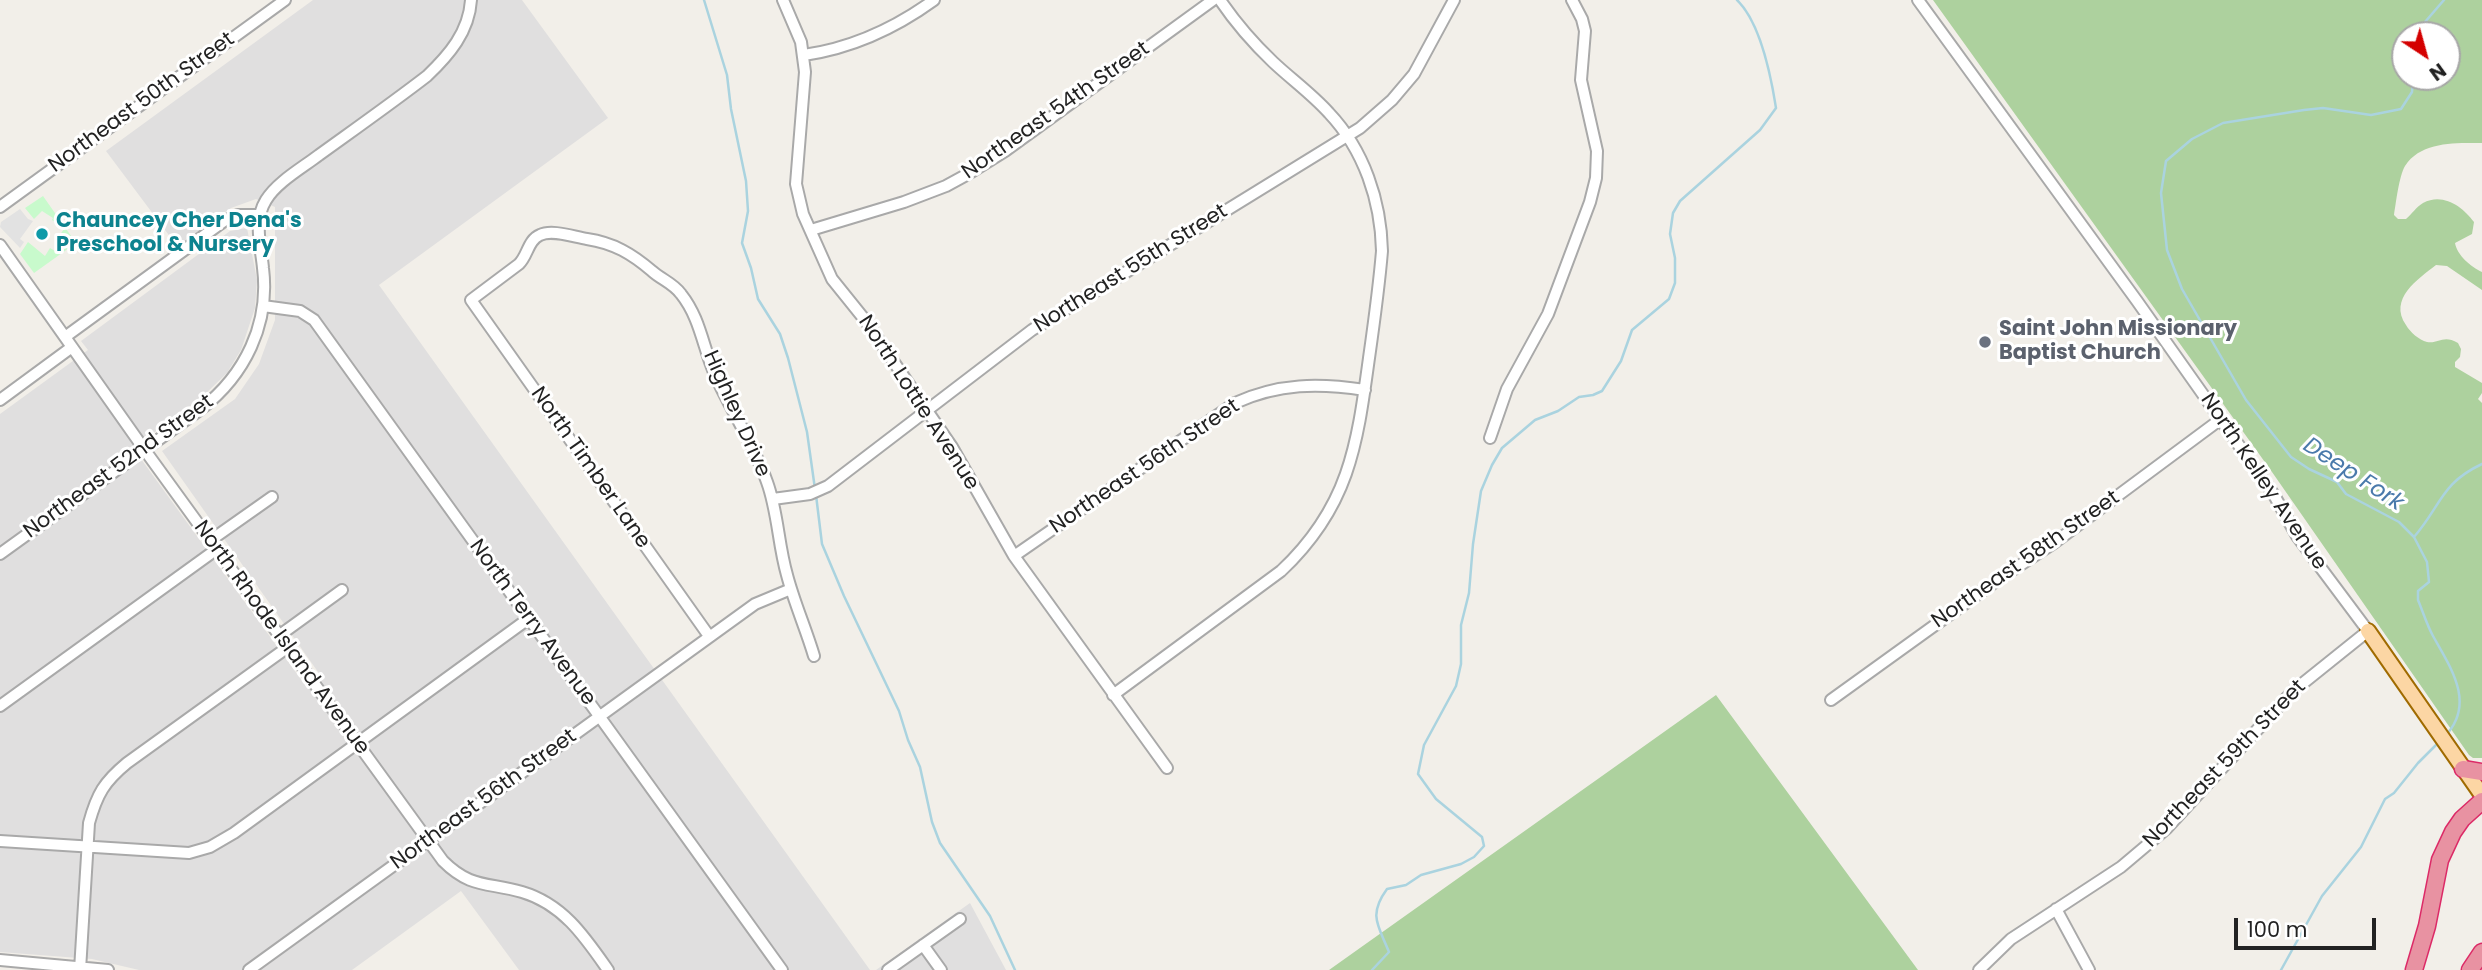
<!DOCTYPE html>
<html>
<head>
<meta charset="utf-8">
<style>
	body { margin:0 }
	#map { position:relative; width:2482px; height:970px; overflow:hidden; background:#f2efe9; font-family:Poppins,sans-serif }
	canvas { display:block }
	.north { position:absolute; left:2391px; top:21px; width:70px; height:70px; box-sizing:border-box; background:#fff; border:2px solid #a7a7a7; border-radius:50%; rotate:144deg; font-size:19px; font-weight:700; line-height:28px; text-align:center; color:#222 }
	.north::after { content:''; display:block; margin:auto; width:24px; height:32px; background:#d40000; clip-path:polygon(50% 0,100% 100%,50% 72%,0 100%) }
	.scale { position:absolute; left:2234px; top:918px; width:142px; height:32px; box-sizing:border-box; border:4px solid #222; border-top:0; padding-left:9px; font-size:21px; line-height:24px; white-space:nowrap; color:#222; -webkit-text-stroke:5px #fff; paint-order:stroke }
</style>
</head>
<body>
<div id="map">
<canvas width="2482" height="970"></canvas>
<div class="north">N</div>
<div class="scale">100 m</div>
</div>
<script>
const c = document.querySelector('canvas').getContext('2d');
c.lineJoin = 'round';
function fill(path, color) { c.fillStyle = color; c.fill(path, 'evenodd'); }
function strokePath(path, color, width, dash) { c.strokeStyle = color; c.lineWidth = width; c.lineCap = dash ? 'butt' : 'round'; c.setLineDash(dash || []); c.stroke(path); }
function label(font, color, halo, rows, align = 'center') {
  c.font = font + ' Poppins,sans-serif'; c.lineWidth = 6; c.setLineDash([]); c.textBaseline = 'middle'; c.strokeStyle = halo; c.fillStyle = color; for (const [text, x, y, turn = 0] of rows) {
    c.save(); c.translate(x, y); c.rotate((+turn || 0) * Math.PI / 180); c.textAlign = isNaN(turn) ? turn : align; if (halo) c.strokeText(text, 0, 0); c.fillText(text, 0, 0); c.restore();
  }
}
const residential = new Path2D(`
	M313 0H522L608 118 379 285 870 970H519L461 891 352 970H139L92 959 0 952V414L88 350 81 341 230 231 247 228 257 280 255 308 241 350 227 373 201 398 133 448 308 689 323 679 162 451 235 399 259 364 275 320V207L256 199 231 208 177 246 106 151Z
	M970 903 1006 970H876Z`);
const forest = new Path2D(`
	M1933 0H2482V143C2456 143 2421 141 2405 166 2399 176 2396 203 2394 215L2398 219H2406C2412 214 2416 207 2423 203 2443 192 2463 207 2474 222L2472 234 2455 243C2457 255 2471 267 2482 272V290L2447 266 2436 265C2418 279 2388 299 2406 325 2410 332 2419 340 2427 342 2439 344 2443 334 2458 343L2461 349 2460 357 2455 362V367L2482 383V393L2478 399 2482 403V758H2473L2469 755 2272 472ZM2447 35V77H2405V35Z
	M1716 695 1918 970H1329Z`);
const park = new Path2D(`
	M43 196 76 243 34 273 20 254 28 242 45 256 50 248 55 251 63 239 59 236 64 229 52 220 53 218 42 211 34 219 25 208Z`);
const parking = new Path2D(`
	M20 209 28 219 33 221 20 239 24 242 20 248 0 227 1 222Z`);
const stream = new Path2D(`
	M704 0 727 75 731 109 746 181 748 211 742 243 751 268 758 299 780 334 788 358 807 432 815 489
	M2421 35 2425 22 2444 0
	M2413 77 2412 92 2401 109 2371 115 2323 108 2304 110 2223 123 2192 139 2166 161 2161 193 2167 250 2182 289 2246 400 2291 457 2309 469 2337 482 2346 494 2399 522 2414 537 2427 562 2429 582 2418 591V600C2423 612 2427 625 2433 636 2451 668 2476 704 2445 736
	M816 495 822 544 844 596 899 711 908 740 920 767 932 822 940 843 990 916 1015 970
	M2414 537C2441 506 2441 483 2482 464
	M1372 970 1389 952C1378 925 1368 915 1387 889L1406 885 1421 875 1461 864 1474 857 1484 846 1482 837 1436 799 1418 774 1424 745 1456 686 1461 664V625L1469 593 1473 544 1481 491 1492 465 1502 448 1535 420 1558 411 1579 397 1593 395 1602 391 1621 361 1632 330 1669 299 1675 283V258L1670 234 1673 213 1680 201 1760 130 1776 108C1771 76 1761 23 1737 0
	M2281 970 2322 896 2361 847 2385 799 2394 793 2418 763 2438 743`);
const minor = new Path2D(`
	M783 0 801 42 805 72 796 184 803 214 832 279 865 320 952 447 1014 556 1167 768
	M1918 0 2137 301 2274 495 2297 536 2368 631 2292 692 2166 829 2121 867 2011 939 1979 970
	M804 55C853 48 894 29 934 0
	M0 207 285 0
	M811 230 904 202 946 186 968 174 1005 151 1213 0
	M0 245 144 449 443 861C471 889 488 882 522 892 563 904 585 937 608 970
	M263 306 300 311 314 320 782 970
	M65 337 224 221 238 215H261
	M0 400 72 347
	M1490 438 1507 389 1548 314 1590 202 1596 178 1597 151 1581 80 1585 31 1582 19 1572 0
	M773 499 810 494 828 486 1032 330 1360 128 1392 100 1414 74 1454 0
	M211 540 272 497
	M0 554 201 409C245 375 270 324 263 268 261 246 253 221 266 200 277 182 302 168 319 155 355 129 392 103 427 76 449 55 469 32 471 0
	M1014 556 1235 403C1279 383 1319 383 1365 390
	M280 635 342 590
	M709 636 471 300 519 264C528 255 528 240 540 235 552 229 574 237 587 239 614 243 632 254 652 271 662 280 673 283 681 294 701 319 703 349 716 377 732 412 754 445 767 482 778 512 778 544 787 575 794 602 806 629 814 656
	M1113 695 1281 571C1349 507 1357 446 1369 358 1374 323 1379 287 1382 251 1381 201 1364 150 1329 113 1312 94 1291 79 1273 62 1253 43 1235 22 1220 0
	M1831 700 1999 579 2054 543 2221 419
	M0 706 217 549
	M0 841 189 853 210 847 234 833 528 619
	M2056 909 2089 970
	M923 945 941 970
	M0 960 108 970
	M80 970 89 823C97 794 104 782 127 763L288 647
	M249 970 755 604 791 589
	M888 970 960 919`);
const major = new Path2D(`
	M2368 631 2482 795`);
const highway = new Path2D(`
	M2463 769 2482 772
	M2414 970 2427 926 2440 860 2453 832 2462 819 2482 801
	M2470 970 2482 952`);
const markers = [
	[42,234,7,"#0f9aa8"],
	[1985,342,7,"#6b7280"]
];
const streetNames = [
	["Northeast 50th Street",142,103,-36],
	["Northeast 54th Street",1056,111,-35],
	["Northeast 55th Street",1131,269,-32],
	["North Lottie Avenue",918,403,57],
	["Highley Drive",736,414,66],
	["Northeast 52nd Street",119,467,-36],
	["Northeast 56th Street",1145,467,-34],
	["North Timber Lane",590,468,55],
	["North Kelley Avenue",2263,482,56],
	["Northeast 58th Street",2026,560,-35],
	["North Terry Avenue",532,623,54],
	["North Rhode Island Avenue",281,638,54],
	["Northeast 59th Street",2225,764,-46],
	["Northeast 56th Street",484,800,-36]
];
const cultureNames = [
	["Chauncey Cher Dena's",56,222],
	["Preschool & Nursery",56,246]
];
const worshipNames = [
	["Saint John Missionary",1999,330],
	["Baptist Church",1999,354]
];
const waterNames = [
	["Deep Fork",2353,475,33]
];
fill(residential, '#e0dfdf');
fill(forest, '#add19e');
fill(park, '#c8facc');
fill(parking, '#e2e2e2');
strokePath(stream, '#aad3df', 2.5);
strokePath(minor, '#a9a9a9', 14);
strokePath(major, '#a06b00', 18);
strokePath(highway, '#dc2a67', 19);
strokePath(minor, '#fff', 10);
strokePath(major, '#fcd6a4', 14);
strokePath(highway, '#e892a2', 16);
for (const [x, y, r, color] of markers) { const dot = new Path2D(); dot.arc(x, y, r, 0, 2 * Math.PI); c.fillStyle = color; c.fill(dot); strokePath(dot, '#fff', 2.5); }
label('21px', '#222', '#fff', streetNames);
label('bold 21px', '#0d838f', '#fff', cultureNames, 'left');
label('bold 21px', '#5b616d', '#fff', worshipNames, 'left');
label('italic 23px', '#4a7aab', '#fff', waterNames);
</script>
</body>
</html>
